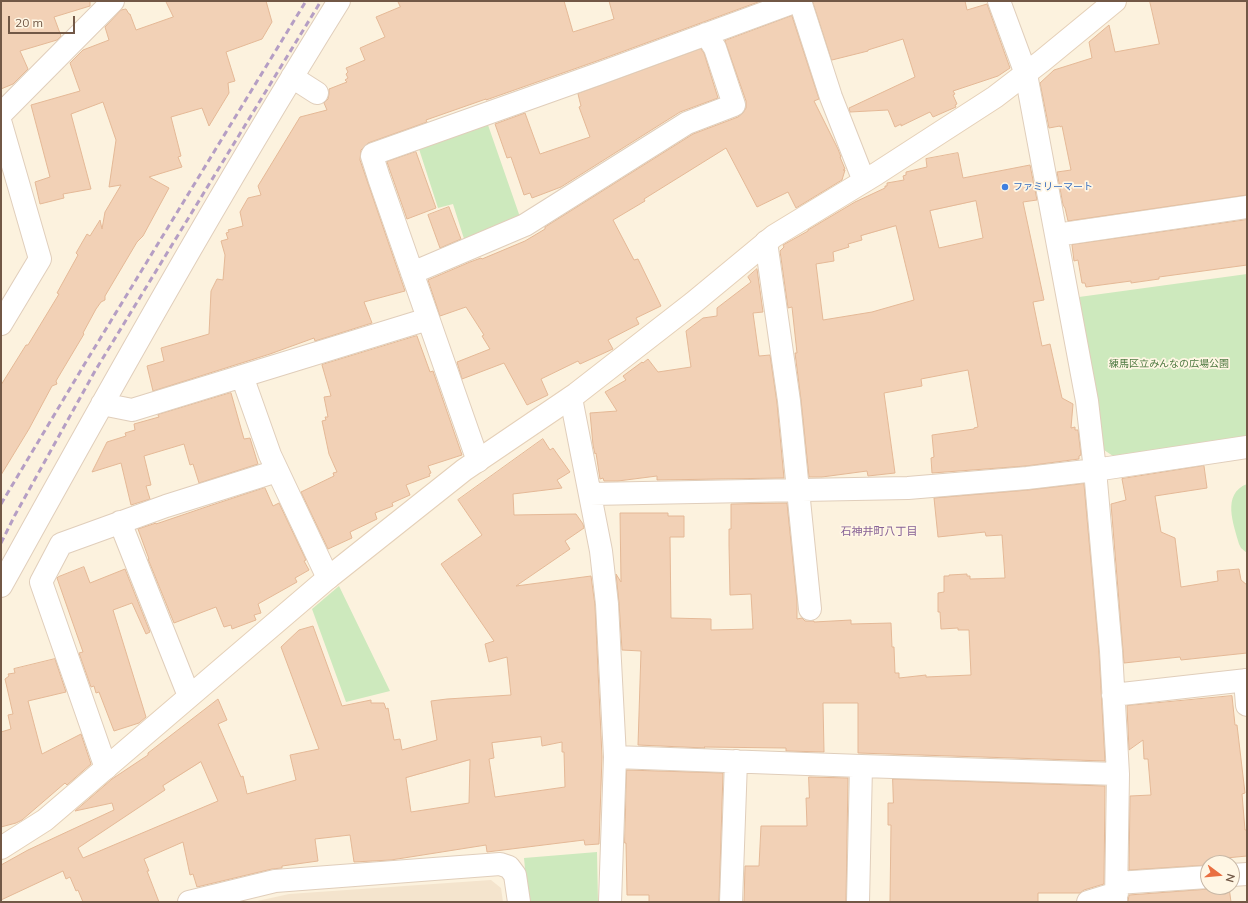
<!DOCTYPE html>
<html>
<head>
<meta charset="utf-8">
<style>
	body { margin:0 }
	#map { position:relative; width:1248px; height:903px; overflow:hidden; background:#fcf2de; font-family:Mulish,sans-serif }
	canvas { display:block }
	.frame { position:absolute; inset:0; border:2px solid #725846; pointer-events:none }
	.north { position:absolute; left:1200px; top:855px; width:40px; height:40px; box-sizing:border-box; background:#fff6e4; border:1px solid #c7b7a5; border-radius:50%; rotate:106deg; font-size:11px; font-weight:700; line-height:16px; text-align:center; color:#725846 }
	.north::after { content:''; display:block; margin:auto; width:14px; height:18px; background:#e96f41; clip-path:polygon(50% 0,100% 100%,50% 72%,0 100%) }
	.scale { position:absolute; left:8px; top:16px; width:67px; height:18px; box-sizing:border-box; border:2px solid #725846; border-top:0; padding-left:5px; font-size:12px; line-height:14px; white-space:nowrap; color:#725846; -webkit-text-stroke:3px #fff6e4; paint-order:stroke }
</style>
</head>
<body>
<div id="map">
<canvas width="1248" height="903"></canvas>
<div class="frame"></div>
<div class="north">N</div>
<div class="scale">20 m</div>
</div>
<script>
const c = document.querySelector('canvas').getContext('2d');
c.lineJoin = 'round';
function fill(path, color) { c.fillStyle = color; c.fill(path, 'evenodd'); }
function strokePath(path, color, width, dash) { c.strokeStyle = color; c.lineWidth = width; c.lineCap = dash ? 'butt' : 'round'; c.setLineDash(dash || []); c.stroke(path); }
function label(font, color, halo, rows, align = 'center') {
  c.font = font + ' Mulish,"Noto Sans JP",sans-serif'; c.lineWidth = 3.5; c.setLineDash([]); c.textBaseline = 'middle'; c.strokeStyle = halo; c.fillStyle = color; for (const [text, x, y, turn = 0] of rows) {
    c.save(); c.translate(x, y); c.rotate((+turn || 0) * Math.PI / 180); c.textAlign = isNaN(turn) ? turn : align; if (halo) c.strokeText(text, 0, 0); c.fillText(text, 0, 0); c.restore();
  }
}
const residential = new Path2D(`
	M491 880 501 888 503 902H253L289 894Z`);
const green = new Path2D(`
	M488 125 520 217 465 242 453 204 438 208 419 149Z
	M1247 274V440L1116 458 1104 450 1079 297Z
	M1247 484V553L1241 548 1239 544C1234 525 1221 494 1247 484Z
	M339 586 390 691 346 702 312 609Z
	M597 852 598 902H528L524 858Z`);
const building = new Path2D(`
	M1 1H90V6L54 17 61 36 57 40 20 51 28 69 13 84 1 89Z
	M166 1H266L272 22 262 39 226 52 235 81 228 83 229 93 209 126 202 108 171 117 181 156 178 157 182 167 149 177 169 188 143 236 137 242 105 296V300L101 302 96 309 83 333 84 334 56 381 57 384 52 386 29 429 1 475V385L26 345H28L59 294 57 293 78 255 76 253 87 234 90 236 100 220 102 229 105 212 121 185 109 187 116 140 103 102 71 114 91 189 63 194 64 198 40 204 35 182 50 177 31 105 80 91 70 63 83 50 109 40 105 27 121 10 126 9 129 14H130L136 30 173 17Z
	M398 1H564L573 32 614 19 609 1H761L594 62 486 100V99L426 120 427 122 368 143 361 150 360 160 405 291 364 302 372 323 315 341 314 338 270 354 153 391 147 366 164 361 161 348 209 334 211 291 217 279 223 280 225 255 221 241 228 239 226 233 229 232 228 230 243 226 240 212 248 198 261 195 258 186 300 117 327 110 324 103 328 99 329 94V89L347 82 345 80 348 78 346 74 348 72 346 68 365 60 360 48 385 37 376 17 400 7Z
	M813 1H965L967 10 987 4 1010 68 998 76 953 91 955 94 953 95 957 104 955 105 956 107 933 117 930 112 901 126V124L895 127 888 110 850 112 849 108 915 77 903 39 868 50V51L832 60Z
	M1150 1H1247V195L1068 221 1065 208 1063 205 1057 172 1071 170 1062 126 1060 127V126L1049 128 1040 83 1054 70 1092 58 1089 42 1109 25 1115 52 1159 44Z
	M792 16 819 99 814 101 838 149 841 157H840L845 169 843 170H845L842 180 796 208 788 192 757 207 726 148 644 199 645 201 613 220 634 260 638 259 661 306 636 318 639 324 608 340 613 349 580 364 578 361 541 379 548 395 527 405 504 363 462 379 457 362 490 349 482 336 484 335 466 307 440 316 428 280 470 262 481 258 482 259 525 241 545 229V227L693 134 738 117 743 113 746 108V101L725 41Z
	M701 49 704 53 718 98 680 112 561 187 532 198 530 193 524 195 511 157 507 158 495 124 525 113 540 154 590 137 579 107 581 106 578 94Z
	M416 152 436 208 407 219 387 162Z
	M958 153 963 178 1030 165 1037 200 1023 202 1044 300 1033 302 1042 346 1050 344 1062 398 1073 404 1071 428 1075 427V430H1078L1081 455 1079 456V459L1026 466 932 473 931 458 934 457 932 435 974 429V428L978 427 968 370 921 379 922 386 884 393 895 473 868 476 867 471 822 477H809L801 400 795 353H797L792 307 788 308 780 251 784 247 783 245 808 231V230L855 202 885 188V186H887V183L904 180 903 176 906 175V172L927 167 926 159ZM976 201 983 238 939 248 930 211ZM896 226 914 300 872 312 823 320 816 264 834 261 833 252 849 247 848 244 862 240 861 236Z
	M449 207 461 239 440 248 428 215Z
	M1247 220V265L1159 277V279L1131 283V281L1086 287 1085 283H1082L1078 260 1074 261 1072 245Z
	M757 269 763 312 753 313 759 356 770 355 777 403 784 478 657 480V476L618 481H604L603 478 600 479 596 453 595 454 593 445 590 413 617 411 605 392 626 380 623 376 642 362 643 363 648 359 658 372 691 367 686 331 703 318 717 316V308L751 282 748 277Z
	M417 336 430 372 433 371 462 455 428 466 431 473 429 474 430 476 406 485 410 495 392 503 393 506 375 513 377 519 350 532 352 538 328 549 301 492 334 476 333 473 337 472 329 454 322 421 326 420 325 417H328L324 397 331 396 322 365Z
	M231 393 244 439 250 438 258 464 199 483 193 464 190 465 184 444 144 456 151 485 146 486 150 499 131 505 121 463 92 472 107 442 126 436 125 433 135 430 134 424 159 417 158 415Z
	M543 439 550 450 553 448 570 472 557 480 562 488 513 494 514 515 576 514 583 524 584 528 565 541 570 549 516 586 591 576 595 605 602 757 599 844 585 845 584 840 487 852 486 845 391 860 354 862 350 835 315 839 318 861 282 866V868L272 869 197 887 193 874 190 875 183 842 144 859 149 871H147L159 902H83L78 890 76 891 70 877 66 879 63 871 1 900V865L28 850 114 810 112 803 75 811 112 779 148 755V753L218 699 227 720 218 724 241 777 243 776 247 794 296 780 290 755 319 749 281 647 299 630 313 626 342 706 371 700V703H384L386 709 388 708 394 740 400 739 402 750 437 740 431 701 447 699 511 695 507 657 489 662 485 644 494 641 441 564 482 535 458 500ZM541 737 542 746 562 742V752H564L565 787 495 797 489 759 494 758 492 743ZM470 760 469 803 411 812 406 778ZM201 762 218 801 83 858 78 848 165 790 163 786Z
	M1204 466 1207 488 1155 496 1161 532 1175 538 1181 587 1218 581 1217 571 1239 569 1241 580 1247 585V653L1181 660 1180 657 1124 663 1111 504 1126 500 1122 479Z
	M1084 484 1099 652 1105 761 858 753V703H823L824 752 786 751V748L704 747 705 748 638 745 641 651 622 650 619 603 616 574 621 582 620 513H668V516H684V537H670L671 618 711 619V630L753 629 751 594 730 595 729 545V529H731V504L787 503 797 601V619L802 618 805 621H814V622L851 620V624L891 623 892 647H894L895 673H899V678L926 675V677L971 675 969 630H958V628L941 629 940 612H938V593L944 592V576H949V575L967 574V576H970V579L1005 578 1002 535 986 536 985 532 938 537 934 498 1028 490Z
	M265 488 273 506 279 503 306 560 304 561 309 570 295 578 297 582 258 604 261 613 254 615 256 620 232 629 231 625 224 627 216 607 174 623 148 559H149L138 529 156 523V524L206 507Z
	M84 567 90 583 125 569 150 632 146 634 132 603 113 610 146 717 139 723 114 731 99 692 96 693 94 686 91 687 79 653 83 652 57 578 58 577Z
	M55 659 66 692 28 701 42 754 81 734 91 764 67 785 65 783 22 820 16 823 1 827V732L11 729 8 715 13 714 5 679 9 676 8 674 15 673 14 669Z
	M1232 696 1235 725H1237L1245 793 1242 794 1245 830H1247V856L1226 858V863H1208V865L1129 870 1130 796 1151 795 1148 759H1144L1143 740 1129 750 1127 706Z
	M627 770 723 773 719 902H649V895H627L626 843H625Z
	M809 777 848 778 846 902H744L745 866H759L761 826H807L806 798H809Z
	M893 779 1105 786 1104 884 1084 890 1080 893H1038V902H890L891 825H888V803H893Z
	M1215 887H1229L1231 902H1128L1129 895 1209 889Z`);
const street = new Path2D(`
	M800 1 831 97 864 181
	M999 1 1026 74 1087 401 1095 470 1111 651 1118 774 1116 902
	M292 77 317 93
	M1 114 113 1
	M1 124 40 259 1 324
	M1056 235 1247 207
	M766 242 789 401 810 609
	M412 273 525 225 687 123 734 105 715 48 706 34
	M242 376 270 455 328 578
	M571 398 601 551 607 604 615 757 610 902
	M102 404 132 410 428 319
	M478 461 379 178 372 156 373 154 598 74 797 1
	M590 494 908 488 1027 478 1095 470 1247 447
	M120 522 189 696
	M1 586C110 389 220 192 339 1
	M1245 680 1247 705
	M1113 695 1247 680
	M615 757 861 766 1118 774
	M106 768 41 582 61 544 166 506 277 471
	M1232 875 1247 874
	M1117 883 1208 877
	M189 902 275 881 500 864 509 867 515 875 519 902
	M731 902 736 761
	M858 902 861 766
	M1088 902 1117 893`);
const secondary = new Path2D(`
	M1 848 45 820 328 578 464 470 576 394 693 303 774 236 876 174 995 97 1042 61 1115 1`);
const rail = new Path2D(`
	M1 504 84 365 306 1
	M1 543 15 515 95 371 321 1`);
const markers = [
	[1005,187,4,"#3f7fe0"]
];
const shopNames = [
	["ファミリーマート",1013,187]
];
const parkNames = [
	["練馬区立みんなの広場公園",1169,364]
];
const neighbourhoodNames = [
	["石神井町八丁目",879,532]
];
fill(residential, '#f4e4cd');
fill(green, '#cde9bd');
fill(building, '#f2d1b6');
strokePath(building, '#e4b896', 1);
strokePath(street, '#e0cebb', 24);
strokePath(secondary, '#e5d0b8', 24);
strokePath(street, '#fff', 22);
strokePath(secondary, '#fff', 22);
strokePath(rail, '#b59ec4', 3, [6, 4]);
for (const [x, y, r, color] of markers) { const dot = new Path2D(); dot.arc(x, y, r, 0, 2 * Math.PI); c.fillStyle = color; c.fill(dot); strokePath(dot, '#fff6e4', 1.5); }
label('10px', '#366cbe', '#fff6e4', shopNames, 'left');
label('10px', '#4c783f', '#fff6e4', parkNames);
label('11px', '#876296', '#fff6e4', neighbourhoodNames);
</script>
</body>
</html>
